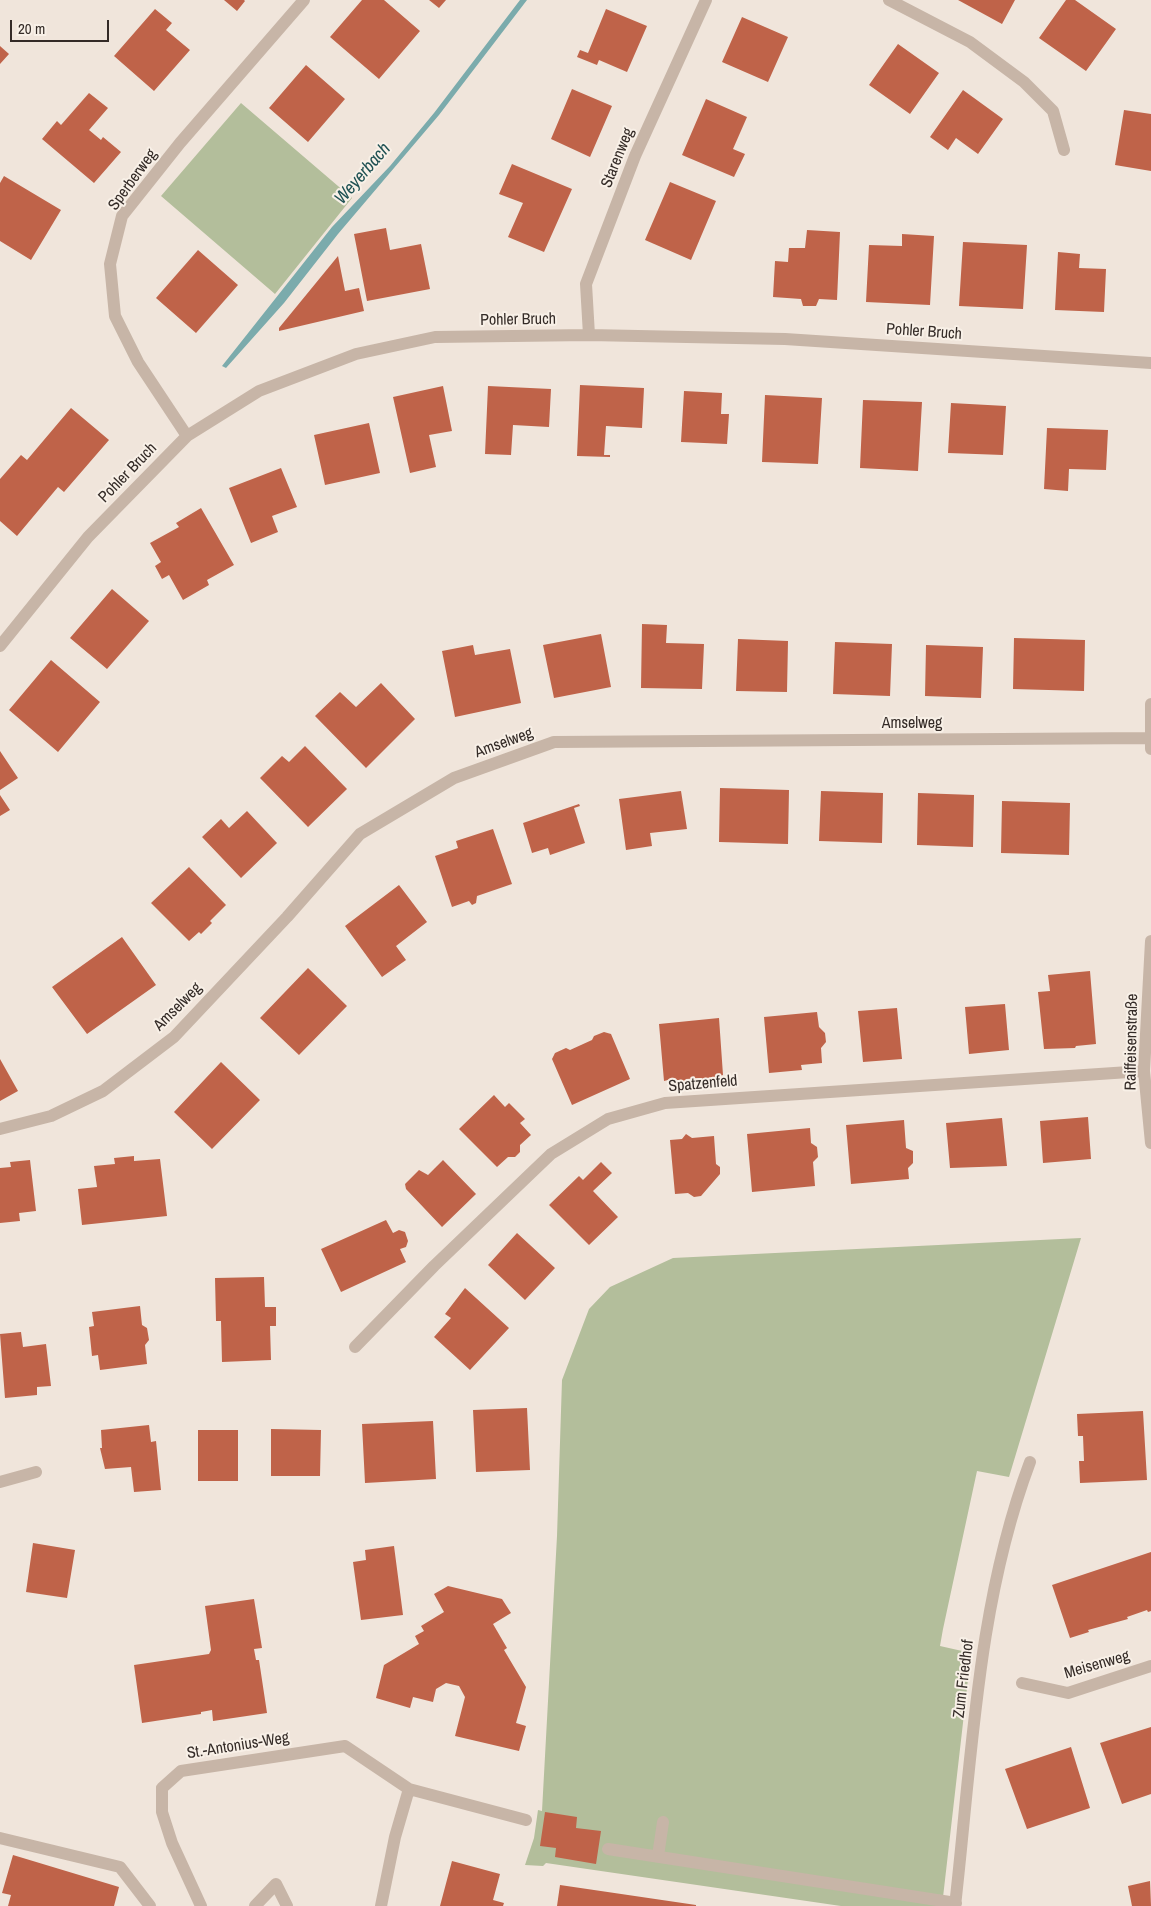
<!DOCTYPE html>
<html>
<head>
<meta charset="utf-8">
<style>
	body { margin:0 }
	#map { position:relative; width:1151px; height:1906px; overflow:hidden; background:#f0e5db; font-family:"Archivo Narrow",sans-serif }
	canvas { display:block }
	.scale { position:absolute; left:10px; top:20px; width:99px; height:22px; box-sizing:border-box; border:2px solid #342b27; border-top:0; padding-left:6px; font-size:15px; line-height:18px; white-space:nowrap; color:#342b27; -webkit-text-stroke:4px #f8f0e7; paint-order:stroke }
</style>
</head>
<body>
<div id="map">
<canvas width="1151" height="1906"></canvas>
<div class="scale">20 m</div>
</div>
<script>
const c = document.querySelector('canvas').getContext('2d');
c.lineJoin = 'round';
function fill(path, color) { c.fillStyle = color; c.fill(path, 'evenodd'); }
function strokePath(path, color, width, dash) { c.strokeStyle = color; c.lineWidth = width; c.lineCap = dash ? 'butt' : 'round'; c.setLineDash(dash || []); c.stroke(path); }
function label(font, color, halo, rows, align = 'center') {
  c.font = font + ' "Archivo Narrow",sans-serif'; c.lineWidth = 4; c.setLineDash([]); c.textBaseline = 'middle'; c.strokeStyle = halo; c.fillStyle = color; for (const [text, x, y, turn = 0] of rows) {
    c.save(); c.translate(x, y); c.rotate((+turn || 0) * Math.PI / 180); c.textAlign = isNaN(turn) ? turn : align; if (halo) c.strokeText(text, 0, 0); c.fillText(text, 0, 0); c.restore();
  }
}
const green = new Path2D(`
	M241 103 352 198 275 294 161 196Z
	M1081 1238 1009 1477 977 1471 943 1629 940 1646 971 1653 942 1906H841L546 1863 543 1866 525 1865 534 1838 538 1810 542 1811 557 1536 562 1380 589 1309 610 1287 673 1258Z`);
const water = new Path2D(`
	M520 0H527L439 115 338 234 284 303 226 368 222 366 332 227 390 166 434 113Z`);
const building = new Path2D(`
	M224 0H244L245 1 237 11Z
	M362 0H384L420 31 379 79 330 37Z
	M429 0H446L439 8Z
	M958 0H1015L1002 24Z
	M1066 0H1075L1116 29 1086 71 1039 38Z
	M155 9 172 23 166 30 190 50 154 91 114 56Z
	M606 9 647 26 627 72 599 60 597 65 577 57 580 50 588 53Z
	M742 17 788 37 768 82 722 62Z
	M898 44 939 73 910 114 869 85Z
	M0 46 9 54 0 64Z
	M306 65 345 99 308 142 269 108Z
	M572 89 612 106 590 157 551 139Z
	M963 90 1003 119 978 154 956 138 948 150 930 137Z
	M89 93 108 108 89 130 101 140 103 137 121 152 94 183 42 139 57 121 61 125Z
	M706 99 747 117 733 149 745 154 734 177 682 155Z
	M1124 110 1151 114V171L1115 165Z
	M512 164 572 189 544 252 508 237 523 203 499 194Z
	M4 176 61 210 31 260 0 241V183Z
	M670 182 716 201 691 260 645 240Z
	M386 228 390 250 421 244 430 289 367 301 354 234Z
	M807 230 840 232 837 300 819 299 816 306H803L801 299 773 297 775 261 788 262 789 248H805Z
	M902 234 934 236 930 305 866 302 869 245 902 246Z
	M963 242 1027 245 1023 309 959 306Z
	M198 250 238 285 196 333 156 298Z
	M1058 252 1080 254 1079 268 1106 269 1104 312 1055 310Z
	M338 256 345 291 359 288 364 311 279 331V328Z
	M580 385 644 388 642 428 606 426 604 455H610V457L577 456Z
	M443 386 452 431 429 435 436 467 410 473 393 397Z
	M488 386 551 389 549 427 513 425 511 455 485 454Z
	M684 391 722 393 721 414H729L727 444 681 442Z
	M765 395 822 398 818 464 762 462Z
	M863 400 922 402 918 471 860 468Z
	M951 403 1006 406 1003 455 948 453Z
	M71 408 109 440 64 492 58 487 17 536 0 521V479L21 455 27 460Z
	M369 423 380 473 325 485 314 435Z
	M1047 428 1108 430 1106 470 1069 469 1068 491 1044 489Z
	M281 468 297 507 272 516 278 532 251 543 229 488Z
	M201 508 234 565 207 580 209 585 183 600 169 575 162 579 155 566 161 562 150 543 179 527 176 523Z
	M112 589 149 621 107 669 70 638Z
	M642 624 667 625 666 643 704 644 702 689 641 688Z
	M601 634 611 687 554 698 543 645Z
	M1014 638 1085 640 1084 691 1013 689Z
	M738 639 788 641 787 692 736 691Z
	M835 642 892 644 890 696 833 694Z
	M473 645 475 655 510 649 521 703 455 717 442 651Z
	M926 645 983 647 981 698 925 696Z
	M51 660 100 702 58 752 9 710Z
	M381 683 415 719 366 768 315 716 340 692 356 707Z
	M305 746 347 789 308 827 260 778 282 756 289 762Z
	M0 751 18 778 0 790Z
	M720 788 789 790 788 844 719 842Z
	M681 791 687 829 650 833 652 846 626 850 619 799Z
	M821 791 883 793 882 843 819 841Z
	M918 793 974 795 973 847 917 845Z
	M0 795 10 810 0 816Z
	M1002 801 1070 803 1069 855 1001 853Z
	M579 804 580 806 574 808 585 843 550 855 548 848 532 853 523 823Z
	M247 811 277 843 241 878 202 837 221 819 229 828Z
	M493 829 512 884 477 896 476 903 472 905 469 901 452 907 435 856 458 848 456 841Z
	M189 867 226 905 210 921 212 923 201 934 199 932 189 941 151 903Z
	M399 885 427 922 396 946 406 960 382 977 345 926Z
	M122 937 156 985 87 1034 52 987Z
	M308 968 347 1006 299 1055 260 1018Z
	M1090 971 1096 1044 1076 1046 1075 1048 1044 1049 1038 992 1050 991 1048 975Z
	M1005 1004 1009 1050 969 1054 965 1007Z
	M897 1008 902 1059 863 1062 858 1011Z
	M817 1012 819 1027 825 1033 826 1042 821 1048 822 1063 801 1065 802 1070 769 1073 764 1017Z
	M719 1018 723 1075 719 1076 716 1080 705 1081 701 1078 686 1079 683 1083 672 1084 668 1080 664 1081 659 1024Z
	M604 1032 611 1034 630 1079 572 1105 552 1059 555 1053 566 1048 570 1050 592 1040 594 1036Z
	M0 1059 18 1091 0 1101Z
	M221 1062 260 1100 212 1149 174 1112Z
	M494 1095 505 1107 509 1103 525 1119 520 1123 531 1135 520 1145V1152L515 1157H508L497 1167 459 1129Z
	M1088 1117 1091 1159 1043 1163 1040 1121Z
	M1002 1118 1007 1166 950 1168 946 1123Z
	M904 1120 906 1148 913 1151V1163L908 1168 909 1179 851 1184 846 1125Z
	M810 1128 811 1143 817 1147 818 1157 813 1162 815 1186 752 1192 747 1134Z
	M686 1134 692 1138 714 1136 716 1164 720 1167V1174L701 1196 694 1197 688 1193 675 1194 670 1140 682 1139Z
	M134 1156V1161L160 1159 167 1216 82 1225 78 1189 97 1187 94 1166 115 1164 114 1158Z
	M30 1160 36 1211 19 1213 20 1221 0 1223V1168L11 1167 10 1162Z
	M443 1160 476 1194 442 1227 406 1189 405 1184 419 1170 428 1175Z
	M601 1162 612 1173 593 1191 618 1217 589 1245 549 1205 579 1176 583 1180Z
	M386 1220 393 1233 399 1230 405 1232 408 1241 406 1247 400 1249 406 1262 341 1292 321 1249Z
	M517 1233 555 1268 525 1300 488 1265Z
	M264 1277 265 1307H276V1326H270L271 1360 222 1362 221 1321H216L215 1278Z
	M465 1288 509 1328 470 1370 434 1337 451 1318 445 1314Z
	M140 1306 142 1325 147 1328 149 1340 145 1345 147 1364 100 1370 98 1355 92 1356 89 1327 94 1326 92 1312Z
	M21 1332 23 1347 46 1344 51 1386 37 1387V1395L5 1398 0 1334Z
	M527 1408 530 1470 476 1472 473 1410Z
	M1143 1411 1147 1480 1080 1483 1079 1461H1084L1083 1436H1078L1077 1414Z
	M433 1421 436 1479 365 1483 362 1424Z
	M149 1425 151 1442 156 1441 161 1490 134 1492 131 1467 105 1469 100 1448H102L101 1430Z
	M271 1429 321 1430 320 1476H271Z
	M198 1430H238V1481H198Z
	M33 1543 75 1550 67 1598 26 1592Z
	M394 1546 403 1615 361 1620 353 1562 366 1560 365 1550Z
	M1151 1552V1611L1148 1612 1147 1610 1127 1617 1128 1619 1088 1630 1089 1632 1070 1638 1052 1585Z
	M448 1586 502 1599 511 1613 493 1624 507 1648 504 1650 526 1687 516 1723 526 1726 519 1751 455 1736 465 1697 459 1686 446 1683 436 1689 433 1702 413 1697 410 1708 376 1698 384 1665 419 1644 415 1636 424 1631 421 1626 444 1612 434 1594Z
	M254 1599 262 1648 254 1649 256 1660H259L267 1713 213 1721 212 1710 201 1712V1714L142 1723 134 1665 209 1654 211 1650 205 1606Z
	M1151 1727V1794L1122 1804 1100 1743Z
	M1071 1747 1090 1808 1027 1829 1005 1769Z
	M545 1812 577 1817 576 1828 601 1831 596 1864 555 1857 556 1848 540 1846Z
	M13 1855 119 1887 114 1906H8L11 1895 2 1893Z
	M452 1861 500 1874 493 1900 504 1903 503 1906H440Z
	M1150 1881 1151 1906H1132L1128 1886Z
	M560 1885 696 1905V1906H557Z`);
const minor = new Path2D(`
	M889 0 970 42 1024 82 1053 111 1064 150
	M589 335 586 284 635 156 706 0
	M187 436 138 362 115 316 110 264 122 216 180 143 304 0
	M0 646 88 537 187 436 259 391 356 354 435 337 589 335 785 339 1151 363
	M1151 704V749
	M1151 941 1144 1071 1151 1143
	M0 1129 51 1116 103 1091 174 1037 287 917 360 834 454 778 554 742 1151 738
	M355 1347 434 1266 551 1154 608 1119 665 1103 1144 1071
	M0 1482 36 1472
	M1022 1683 1068 1693 1151 1666
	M0 1838 120 1867 150 1906
	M608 1849 956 1903
	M658 1856 663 1822
	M201 1906 172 1843 162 1812V1788L181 1771 345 1746 409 1789 526 1820
	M255 1906 276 1884 287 1906
	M381 1906 395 1837 409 1789
	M955 1906C972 1757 977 1603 1030 1462`);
const streetNames = [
	["Starenweg",618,158,-68],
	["Sperberweg",133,180,-54],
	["Pohler Bruch",518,320,-1],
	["Pohler Bruch",924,332,4],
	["Pohler Bruch",128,473,-46],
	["Amselweg",912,724],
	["Amselweg",504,743,-20],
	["Amselweg",178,1007,-45],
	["Raiffeisenstraße",1132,1042,-89],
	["Spatzenfeld",703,1084,-5],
	["Meisenweg",1097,1665,-16],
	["Zum Friedhof",964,1679,-83],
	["St.-Antonius-Weg",238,1746,-9]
];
const waterNames = [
	["Weyerbach",363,174,-49]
];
fill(green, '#b3be9b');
fill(water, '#7babac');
fill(building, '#bf6349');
strokePath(minor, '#c7b5a7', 12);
label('16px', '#342b27', '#f8f0e7', streetNames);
label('italic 18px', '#1f5153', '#f8f0e7', waterNames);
</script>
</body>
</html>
